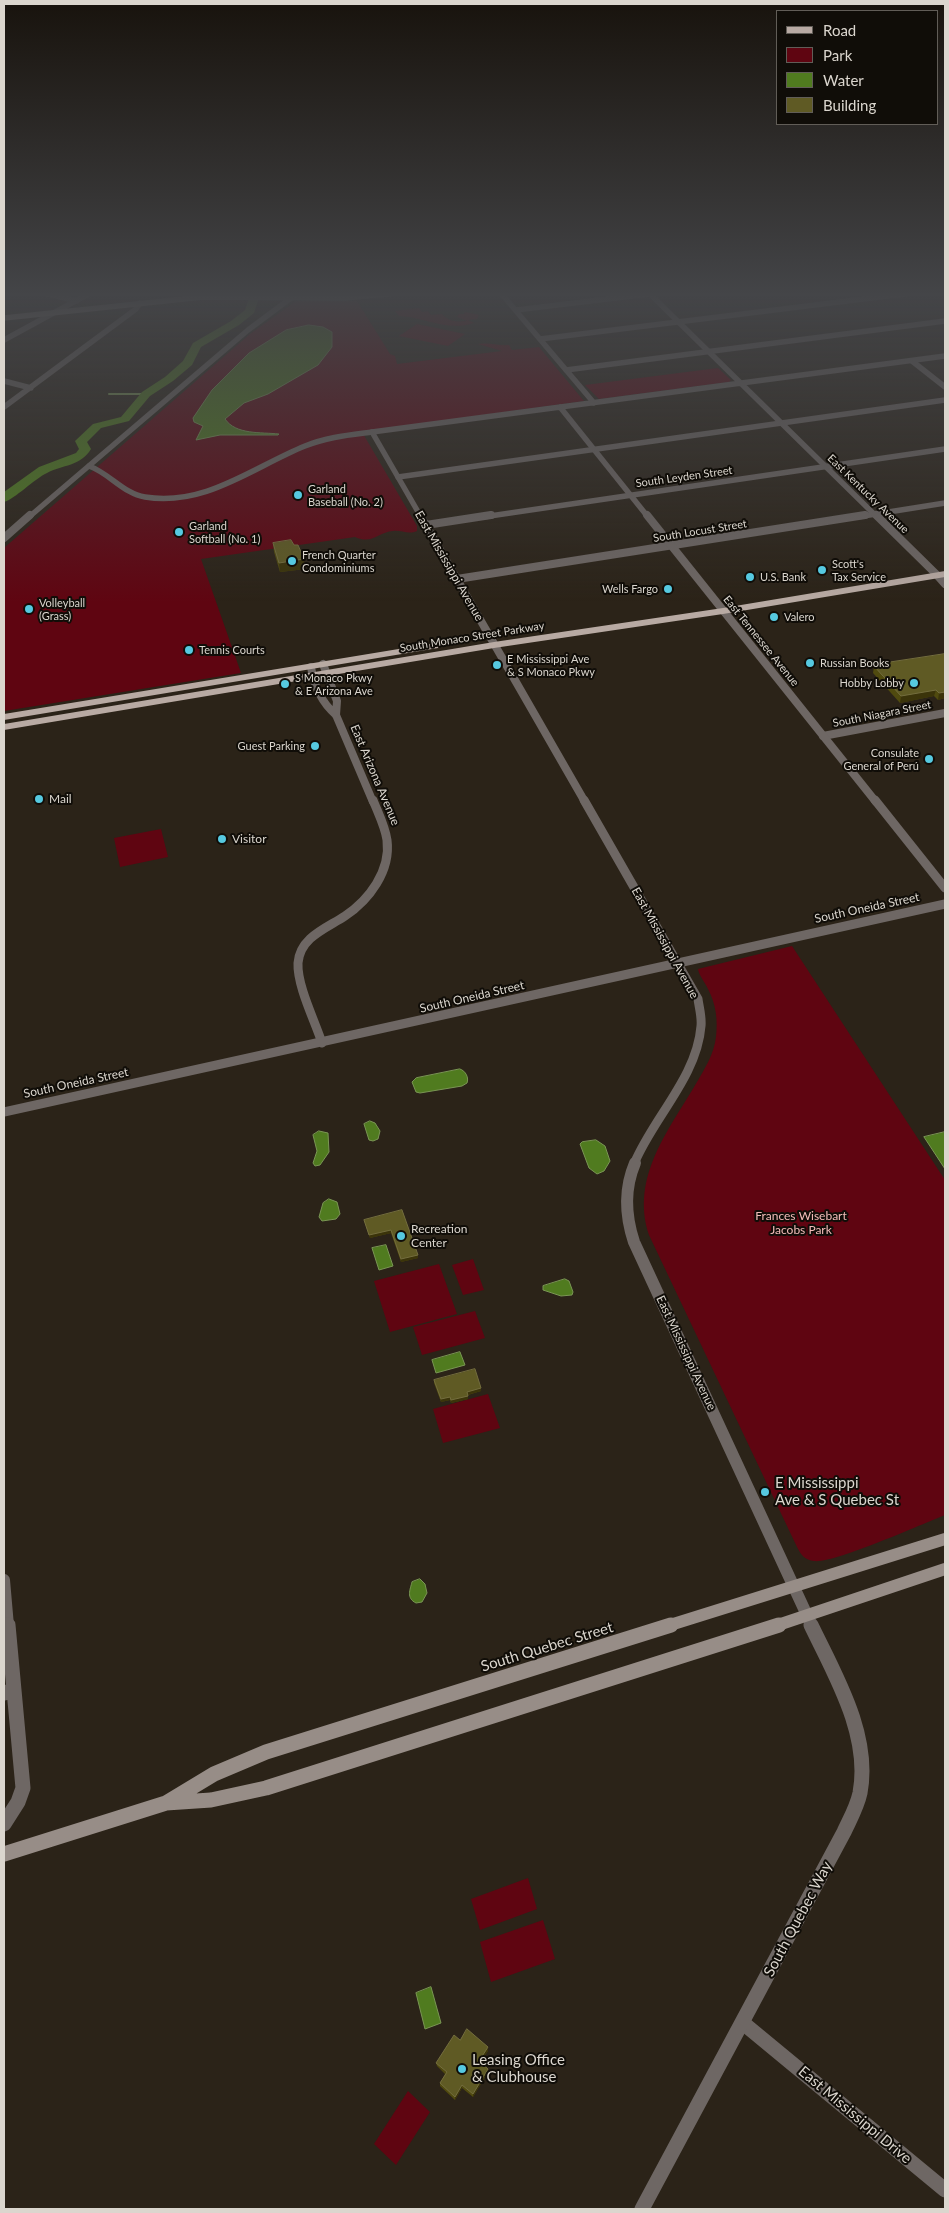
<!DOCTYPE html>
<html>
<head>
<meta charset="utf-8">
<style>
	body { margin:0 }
	#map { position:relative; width:949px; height:2213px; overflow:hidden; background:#2b2318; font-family:Lato,sans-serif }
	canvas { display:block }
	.frame { position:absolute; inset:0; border:5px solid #dbd6ce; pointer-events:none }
	.legend { position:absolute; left:776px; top:10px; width:162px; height:115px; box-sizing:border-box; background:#100d08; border:1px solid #615d57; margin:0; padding:6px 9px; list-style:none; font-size:15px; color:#dbd6ce }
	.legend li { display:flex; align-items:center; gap:10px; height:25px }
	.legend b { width:25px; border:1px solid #615d57 }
</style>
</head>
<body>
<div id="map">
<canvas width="949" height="2213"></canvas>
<div class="frame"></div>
<ul class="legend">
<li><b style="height:6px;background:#b8aaa3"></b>Road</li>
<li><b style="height:14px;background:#5f0511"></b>Park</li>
<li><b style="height:14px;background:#507b1f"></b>Water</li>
<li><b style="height:14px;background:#5f5a24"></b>Building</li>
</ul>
</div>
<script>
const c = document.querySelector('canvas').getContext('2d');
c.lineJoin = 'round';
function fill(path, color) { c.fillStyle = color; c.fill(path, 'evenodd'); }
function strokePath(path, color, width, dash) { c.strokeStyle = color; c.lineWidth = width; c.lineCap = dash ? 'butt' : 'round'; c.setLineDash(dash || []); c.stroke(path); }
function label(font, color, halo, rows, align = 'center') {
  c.font = font + ' Lato,sans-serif'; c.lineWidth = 4; c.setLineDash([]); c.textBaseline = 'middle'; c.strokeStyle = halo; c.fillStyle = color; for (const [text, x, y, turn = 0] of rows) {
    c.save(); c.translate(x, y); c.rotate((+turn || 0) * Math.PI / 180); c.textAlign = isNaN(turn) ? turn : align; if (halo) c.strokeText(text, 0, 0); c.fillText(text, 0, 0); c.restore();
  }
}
const green = new Path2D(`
	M296 301H357L390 354 395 356 397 364 502 351 478 344C489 342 497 346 509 345L512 350 539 347 584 401 362 432 417 526V531C408 535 402 530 393 531 378 532 373 545 355 537L201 559 241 673 4 711V548L250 334Z
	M419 308 422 312 428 311 431 315 442 314C449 322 457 322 467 321L457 317 459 314H464L465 312 479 315 477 319 468 320 474 323C447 332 425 317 399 316L395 311Z
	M417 324 465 334 448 346 399 336Z
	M718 368 731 380 729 382 599 399 585 385Z
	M161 829 168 857 120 867 114 838Z
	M792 946 945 1180V1515C922 1524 833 1564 814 1561 805 1560 801 1555 797 1547L649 1235C630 1177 669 1130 697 1082 705 1068 714 1054 716 1037 718 1020 716 1004 708 989 705 982 699 976 698 969Z
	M473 1259 484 1290 463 1295 452 1265Z
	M439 1264 457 1314 390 1332 374 1281Z
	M475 1311 485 1338 422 1355 413 1327Z
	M488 1394 500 1428 443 1443 433 1409Z
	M528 1878 537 1909 480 1930 471 1899Z
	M543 1920 555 1959 491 1982 480 1942Z
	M408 2091 430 2112 396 2165 374 2144Z`);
const water = new Path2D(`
	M309 325 323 327 332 332V347L318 365 268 394 244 403 225 419C236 435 261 432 279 434L278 435H220L196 440 203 426 194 422 193 418 212 390 249 353 286 330Z
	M460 1069C466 1071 469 1078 467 1083L462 1086 420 1093 416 1092 412 1082 416 1078Z
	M370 1121 375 1123 380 1131 378 1139 373 1141 369 1140 364 1124Z
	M319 1131 328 1133 329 1152 320 1165 315 1166 313 1163 317 1151 313 1135Z
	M945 1132V1169L924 1137Z
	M596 1140 605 1146 610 1161 604 1171 597 1174 589 1168 580 1144 582 1142Z
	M329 1199 337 1202 340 1214 336 1219 322 1221 319 1217 323 1203Z
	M386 1245 393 1266 379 1270 372 1248Z
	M565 1279 569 1281 573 1292 572 1295 561 1296 543 1290V1286Z
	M460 1352 465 1365 436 1373 432 1360Z
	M420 1579 425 1584 427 1593 422 1602 416 1603C406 1598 410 1590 412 1582Z
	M431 1987 441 2023 425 2029 416 1993Z`);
const stream = new Path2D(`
	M109 394H146`);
const river = new Path2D(`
	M251 292H261L254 313 239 325 201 347 192 365 173 381 150 396 129 421 101 428 87 442 91 449C81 466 62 465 47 473 34 479 15 499 4 502V492L39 467 76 453 79 449 75 441 93 424 121 417 142 392 165 377 183 361 193 343 231 321 245 310Z`);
const minorFar4 = new Path2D(`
	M40 292 77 301
	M516 310 666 292
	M540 339 920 292
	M4 340 92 292
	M912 361 945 387
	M566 370 945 321
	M4 381 31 388
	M4 407 136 309 140 303
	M89 466C109 473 124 494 145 497 205 507 253 467 305 446 327 437 349 435 372 432
	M398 477 945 400
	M483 517 945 449
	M857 517 945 503`);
const minorFar3 = new Path2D(`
	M426 525 491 515
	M937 575 945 584
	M457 579 865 515
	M323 664 337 701 336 715
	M311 667C314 686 321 702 336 715L373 802
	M823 736 945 713`);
const minorFar2 = new Path2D(`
	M322 1043C315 1021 297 986 298 963 300 937 327 928 345 916 369 900 391 871 387 840 385 826 378 813 373 800`);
const minorFar1 = new Path2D(`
	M4 1580 8 1626`);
const minor = new Path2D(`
	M4 1693 14 1690
	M4 1824 18 1802 23 1788 8 1625
	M743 2023 945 2190`);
const tertiaryFar4 = new Path2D(`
	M500 292 594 403
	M648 292 877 517
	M560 407 648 517
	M29 517 248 330 291 298
	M421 517 372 432 945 356`);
const tertiaryFar3 = new Path2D(`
	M420 515 585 802
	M647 515 876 802
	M876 515 937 575
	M4 538 30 515`);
const tertiaryFar2 = new Path2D(`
	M584 800 698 999C699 1007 702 1017 701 1026 697 1077 653 1118 634 1164
	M875 800 945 888
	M4 1112 945 904`);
const tertiaryFar1 = new Path2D(`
	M635 1163C624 1189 625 1215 634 1242L812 1626`);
const tertiary = new Path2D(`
	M642 2209 844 1832C850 1819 857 1807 860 1793 871 1735 835 1675 811 1625`);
const secondaryFar2 = new Path2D(`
	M4 318 203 297 345 298 408 292`);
const secondaryFar1 = new Path2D(`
	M667 1626 945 1539
	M775 1626 945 1569`);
const secondary = new Path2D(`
	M166 1803 214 1774 266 1752 671 1625
	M4 1854 166 1803 211 1800 266 1788 779 1625`);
const primary = new Path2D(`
	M945 571V577L723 614 494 648 4 730V724L494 642 723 608Z
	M435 643 439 646 438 648 4 720V714Z`);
const wall = new Path2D(`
	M273 543 305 569 280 572 274 552Z
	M945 654V698L938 700 934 696 900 703 873 673 874 666H878L879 664Z
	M402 1210 418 1258 401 1262 391 1233 370 1238 364 1220Z
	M434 1380 481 1388V1391L468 1395V1399L451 1403 450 1400 441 1402 434 1383Z
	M460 2040 488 2051 480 2062 488 2069V2072L473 2097 462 2088 455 2100 440 2086V2083L445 2074 437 2066 436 2063Z`);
const shadedWall = new Path2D(`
	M304 559 305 569 280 572 279 563Z
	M936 690 934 696 900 703 901 696Z
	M945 692V698L938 700 939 693Z
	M391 1230V1233L370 1238 369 1235Z
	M418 1255V1258L401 1262V1259Z
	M481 1388V1391L467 1395V1392Z
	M468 1396V1399L451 1403V1400Z
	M450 1397V1400L441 1402V1399Z
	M488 2047V2051L479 2064V2061Z
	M488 2069V2072L473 2097V2094Z
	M462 2085V2088L455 2100V2097Z`);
const building = new Path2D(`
	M291 540 294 545H298L304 559 279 563 273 543Z
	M945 654V692L939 693 936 690 901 696 874 666 880 665 879 664Z
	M402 1210 418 1255 401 1259 391 1230 369 1235 364 1220Z
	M475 1369 481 1388 467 1392 468 1396 451 1400 450 1397 441 1399 434 1380Z
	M467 2029 488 2047 479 2061 488 2069 473 2094 462 2085 455 2097 440 2083 447 2072 436 2063 454 2035 460 2040Z`);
const markers = [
	[298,495,5,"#56c9e0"],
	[179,532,5,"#56c9e0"],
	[292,561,5,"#56c9e0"],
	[822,570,5,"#56c9e0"],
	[750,577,5,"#56c9e0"],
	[668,589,5,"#56c9e0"],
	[29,609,5,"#56c9e0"],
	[774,617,5,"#56c9e0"],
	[189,650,5,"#56c9e0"],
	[810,663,5,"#56c9e0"],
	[497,665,5,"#56c9e0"],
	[914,683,5,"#56c9e0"],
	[285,684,5,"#56c9e0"],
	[315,746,5,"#56c9e0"],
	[929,759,5,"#56c9e0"],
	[39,799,5,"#56c9e0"],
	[222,839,5,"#56c9e0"],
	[401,1236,5,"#56c9e0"],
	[765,1492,5,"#56c9e0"],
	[462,2069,5,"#56c9e0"]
];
const farStreetnames = [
	["South Leyden Street",684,477,-8],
	["East Kentucky Avenue",868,494,44],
	["South Locust Street",700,531,-9],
	["South Monaco Street Parkway",472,637,-9],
	["East Tennessee Avenue",761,641,51],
	["South Niagara Street",882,714,-11]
];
const farPoinames = [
	["Garland",308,489],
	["Baseball (No. 2)",308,502],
	["Garland",189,526],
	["Softball (No. 1)",189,539],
	["French Quarter",302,555],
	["Condominiums",302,568],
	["Scott's",832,564],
	["Tax Service",832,577],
	["U.S. Bank",760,577],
	["Wells Fargo",658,589,"right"],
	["Volleyball",39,603],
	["(Grass)",39,616],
	["Valero",784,617],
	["Tennis Courts",199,650],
	["E Mississippi Ave",507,659],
	["& S Monaco Pkwy",507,672],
	["Russian Books",820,663],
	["S Monaco Pkwy",295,678],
	["& E Arizona Ave",295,691],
	["Hobby Lobby",904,683,"right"],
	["Guest Parking",305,746,"right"],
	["Consulate",919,753,"right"],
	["General of Perú",919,766,"right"]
];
const streetNames = [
	["East Mississippi Avenue",449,566,60],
	["East Arizona Avenue",375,775,67],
	["South Oneida Street",867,908,-12],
	["East Mississippi Avenue",665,943,61],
	["South Oneida Street",472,997,-13],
	["South Oneida Street",76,1083,-12],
	["East Mississippi Avenue",686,1353,65]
];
const poiNames = [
	["Mail",49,799],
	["Visitor",232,839],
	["Recreation",411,1229],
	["Center",411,1243]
];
const parkNames = [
	["Frances Wisebart",801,1216],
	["Jacobs Park",801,1230]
];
const nearPoinames = [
	["E Mississippi",775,1483],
	["Ave & S Quebec St",775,1500],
	["Leasing Office",472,2060],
	["& Clubhouse",472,2077]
];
const nearStreetnames = [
	["South Quebec Street",547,1647,-17],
	["South Quebec Way",798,1919,-62],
	["East Mississippi Drive",855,2115,40]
];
fill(green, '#5f0511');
fill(water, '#507b1f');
strokePath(water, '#7a9654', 1);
strokePath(stream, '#7a9654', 2);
fill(river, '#507b1f');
strokePath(minorFar4, '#6e6764', 5.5);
strokePath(minorFar3, '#6e6764', 8);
strokePath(minorFar2, '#6e6764', 9);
strokePath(minorFar1, '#6e6764', 12);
strokePath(minor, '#6e6764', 15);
strokePath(tertiaryFar4, '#6e6764', 5.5);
strokePath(tertiaryFar3, '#6e6764', 8);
strokePath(tertiaryFar2, '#6e6764', 9);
strokePath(tertiaryFar1, '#6e6764', 12);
strokePath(tertiary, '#6e6764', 15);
strokePath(secondaryFar2, '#978d87', 5.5);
strokePath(secondaryFar1, '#978d87', 12);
strokePath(secondary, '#978d87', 15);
fill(primary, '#b8aaa3');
fill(wall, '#504a0f');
fill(shadedWall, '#3b340a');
fill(building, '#5f5a24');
strokePath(building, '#736d3e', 1);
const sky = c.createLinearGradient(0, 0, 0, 602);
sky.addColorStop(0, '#18130d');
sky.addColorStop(0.49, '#444548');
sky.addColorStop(1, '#44454800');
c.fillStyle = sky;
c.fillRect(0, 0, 949, 602);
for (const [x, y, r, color] of markers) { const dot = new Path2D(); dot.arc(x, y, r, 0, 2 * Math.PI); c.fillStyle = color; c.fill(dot); strokePath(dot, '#100d08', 2); }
label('11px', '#dbd6ce', '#100d08', farStreetnames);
label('11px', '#dbd6ce', '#100d08', farPoinames, 'left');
label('12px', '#dbd6ce', '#100d08', streetNames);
label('12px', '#dbd6ce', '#100d08', poiNames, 'left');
label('12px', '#f3bcb9', '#100d08', parkNames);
label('15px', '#dbd6ce', '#100d08', nearPoinames, 'left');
label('15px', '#dbd6ce', '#100d08', nearStreetnames);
</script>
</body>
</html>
